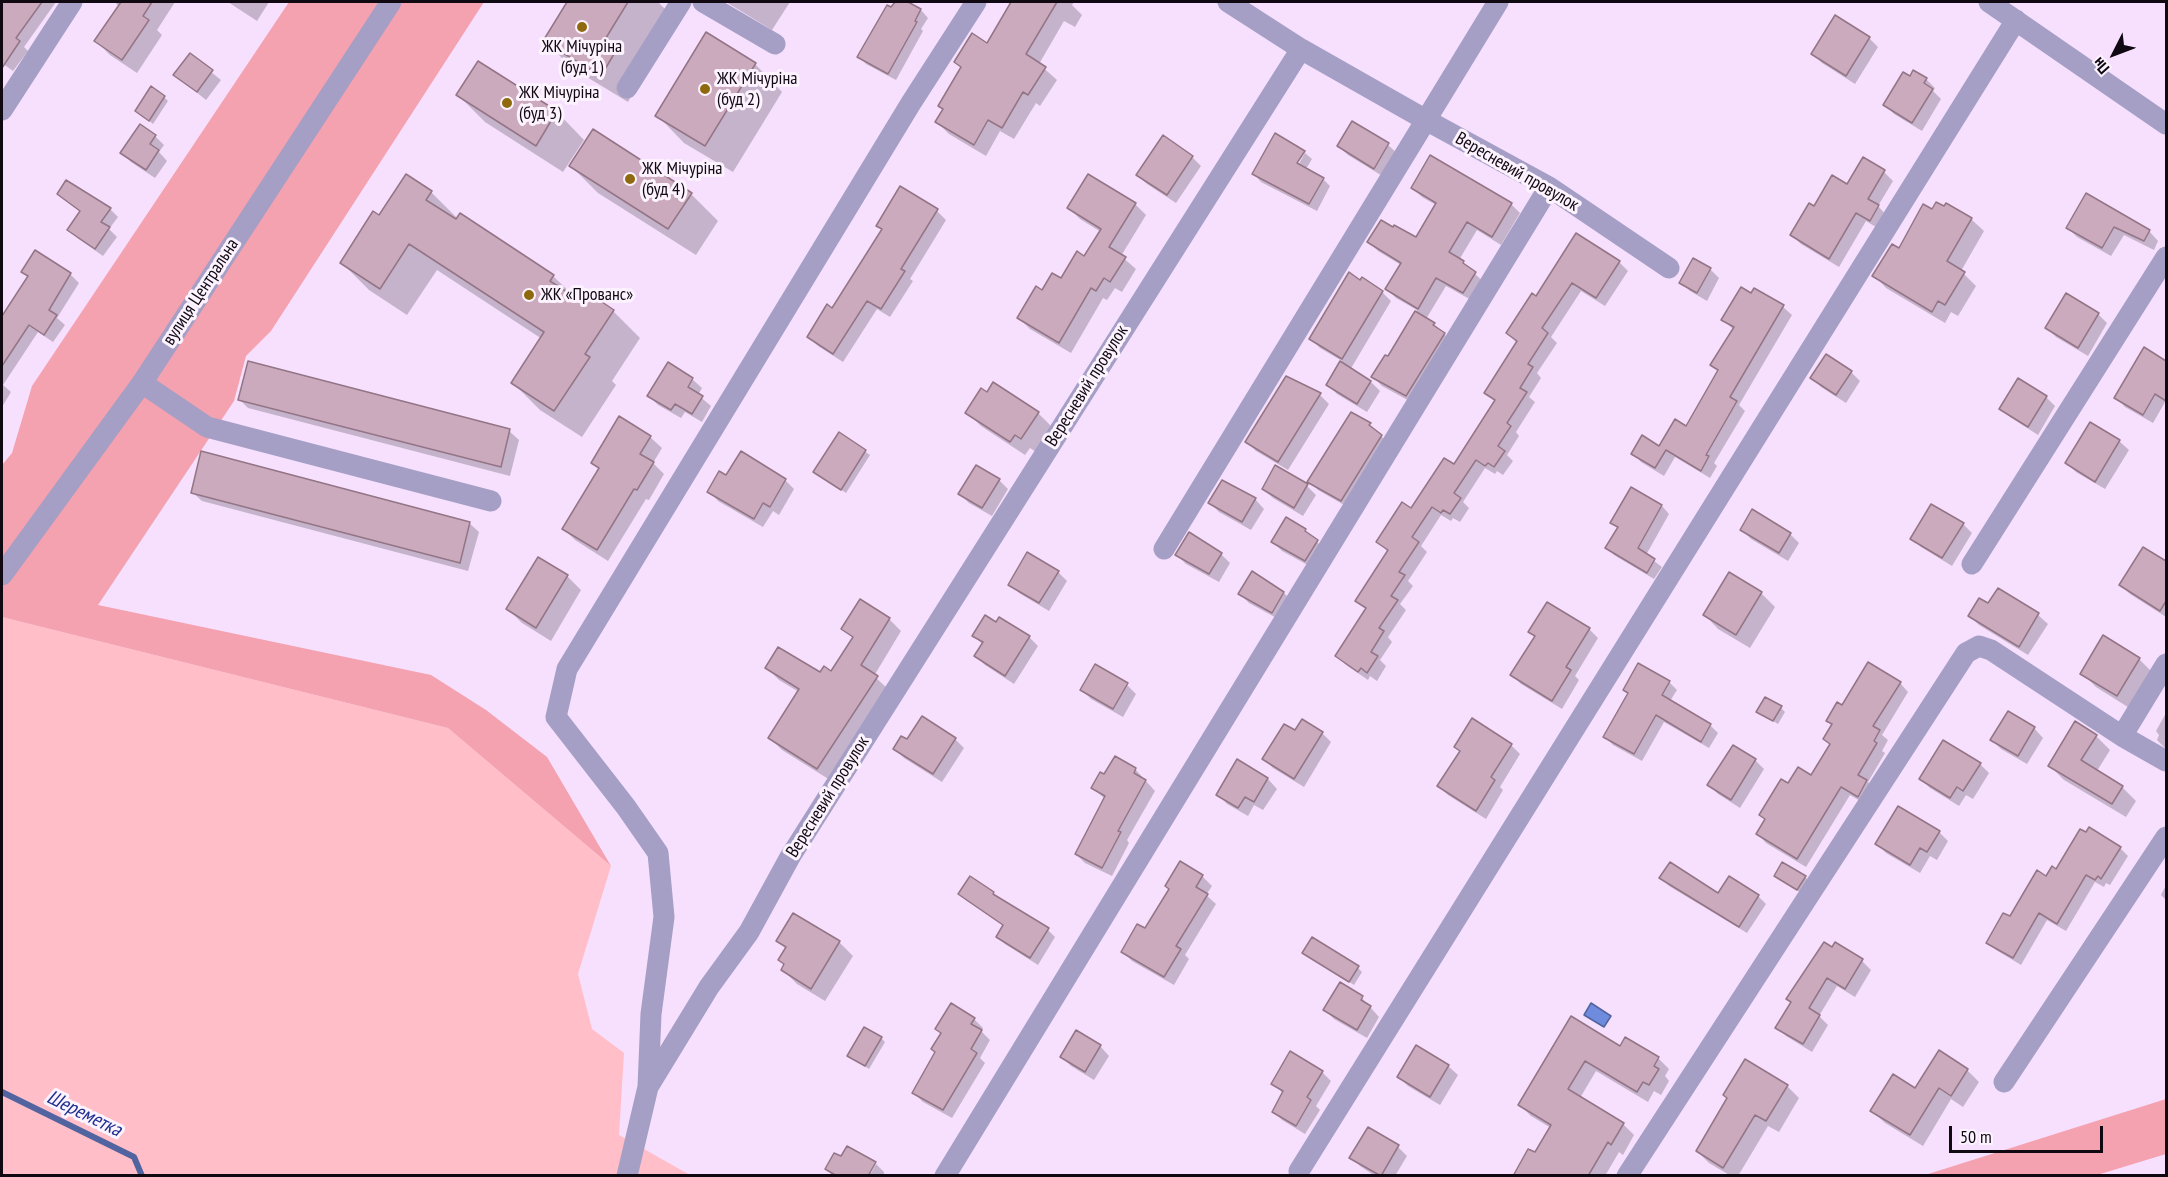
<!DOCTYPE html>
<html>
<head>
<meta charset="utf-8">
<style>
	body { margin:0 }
	#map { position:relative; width:2168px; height:1177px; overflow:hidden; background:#f6e0fd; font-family:"PT Sans Narrow",sans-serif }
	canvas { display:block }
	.frame { position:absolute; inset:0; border:3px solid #100912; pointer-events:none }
	.north { position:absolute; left:2084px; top:24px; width:60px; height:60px; -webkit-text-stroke:4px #fcf3ff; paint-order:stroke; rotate:228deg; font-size:16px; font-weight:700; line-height:24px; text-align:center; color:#100912 }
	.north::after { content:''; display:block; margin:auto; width:21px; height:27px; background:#100912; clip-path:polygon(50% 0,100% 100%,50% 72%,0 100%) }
	.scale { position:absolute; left:1949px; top:1126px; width:154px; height:27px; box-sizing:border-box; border:3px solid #100912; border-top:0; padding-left:8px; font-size:18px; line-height:21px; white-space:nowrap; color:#100912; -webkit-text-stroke:4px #fcf3ff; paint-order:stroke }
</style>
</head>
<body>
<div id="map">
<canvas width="2168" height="1177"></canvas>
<div class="frame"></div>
<div class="north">Пн</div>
<div class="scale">50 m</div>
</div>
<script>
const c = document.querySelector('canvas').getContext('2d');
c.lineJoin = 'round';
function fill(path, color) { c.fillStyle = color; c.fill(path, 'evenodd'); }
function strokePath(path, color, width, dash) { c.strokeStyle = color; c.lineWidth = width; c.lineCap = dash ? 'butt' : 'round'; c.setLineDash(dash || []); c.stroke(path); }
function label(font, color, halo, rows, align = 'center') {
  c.font = font + ' "PT Sans Narrow",sans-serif'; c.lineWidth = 6; c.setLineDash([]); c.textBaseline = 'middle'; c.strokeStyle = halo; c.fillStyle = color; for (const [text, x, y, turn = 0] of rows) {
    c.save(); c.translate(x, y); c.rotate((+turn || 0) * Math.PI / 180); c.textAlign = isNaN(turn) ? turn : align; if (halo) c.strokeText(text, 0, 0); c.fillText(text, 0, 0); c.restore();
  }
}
const green = new Path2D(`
	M2 617 448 728 611 866 578 974 592 1029 624 1053 619 1135 690 1175 2 1176Z`);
const forest = new Path2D(`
	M289 2H484L271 331 246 356 234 401 98 605 431 675 486 710 547 757 611 866 448 728 2 617V465L12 453 32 386Z
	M2166 1099V1154L2097 1175H1925Z`);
const water = new Path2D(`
	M1591 1003 1611 1016 1604 1027 1584 1015Z`);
const shadow = new Path2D(`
	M2 2H56L24 47 28 51 13 71 2 63V13L5 8Z
	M115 2H175L157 30 162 35 137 73 110 55 96 41 119 7Z
	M228 2H269L257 21Z
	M569 2H658L674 18 628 102 572 68 545 41Z
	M726 2H790L772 30Z
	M896 2H905L921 10 928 18 921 29 923 31 896 80 866 64 859 56Z
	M1013 2H1074L1072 5 1082 15 1075 27 1064 21 1039 64 1057 80 1040 106 1036 103 1014 139 1000 131 986 156 949 134 937 122 962 68 956 62 988 45Z
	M1869 38 1878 47 1855 84 1822 63 1813 54Z
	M190 55 221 80 206 100 175 75Z
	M479 63 557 112 584 140 563 172 485 122 458 95Z
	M755 64 782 92 733 172 684 143 657 115Z
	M1910 78 1926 79 1935 88 1933 91 1941 99 1922 131 1894 114 1885 105Z
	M164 97 168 101 153 124 137 111Z
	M1352 123 1388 145 1398 154 1384 177 1348 155 1339 146Z
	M155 136 164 145 159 152 167 161 155 178 131 162 122 153Z
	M1305 153 1312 159 1306 169 1323 179 1330 186 1317 211 1261 182 1254 174 1292 169 1295 171Z
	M1192 157 1201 166 1176 203 1147 184 1138 175Z
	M571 166 691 194 718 221 696 255 598 193Z
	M1884 172 1893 181 1878 206 1887 216 1879 229 1866 221 1839 267 1801 244 1792 235 1814 208 1847 186Z
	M1412 188 1511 204 1520 213 1501 245 1477 230 1459 260 1484 282 1473 301 1446 286 1426 319 1434 324 1453 343 1415 404 1382 386 1373 377 1389 359 1417 310 1396 298 1387 289 1401 265 1378 251 1369 242 1416 239 1436 205 1422 197Z
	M431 192 458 219 553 276 579 301 613 311 640 338 612 381 616 385 582 437 540 410 513 383 542 339 437 270 407 315 369 290 342 263 380 217Z
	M59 194 110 209 118 217 109 229 117 237 103 256 77 238 69 230 81 212Z
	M2087 195 2149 231 2158 241 2154 250 2124 235 2111 256 2077 237 2068 228Z
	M1135 204 1146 215 1121 256 1136 269 1122 292 1115 288 1107 300 1103 298 1071 353 1030 329 1019 318 1042 292 1061 280 1085 258 1101 232 1080 219 1069 208Z
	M937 211 946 220 910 279 913 281 890 317 877 309 843 362 818 346 809 337 833 310 883 230 878 226Z
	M1932 211 1971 219 1984 231 1961 271 1976 286 1958 316 1951 312 1945 323 1886 288 1874 275 1899 250Z
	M1619 262 1628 271 1605 306 1581 291 1551 337 1557 343 1537 373 1541 378 1529 397 1535 402 1516 432 1519 436 1507 455 1513 461 1503 475 1497 471 1495 474 1485 468 1463 502 1469 508 1460 522 1453 518 1451 521 1441 515 1421 546 1427 552 1408 581 1413 586 1400 604 1406 610 1388 637 1392 642 1380 660 1386 666 1377 681 1370 676 1368 680 1346 665 1337 656 1367 610 1357 600 1388 552 1378 542 1454 466 1495 402 1486 392 1516 342 1507 333 1536 298Z
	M1710 269 1719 278 1707 301 1690 291 1681 282Z
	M23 271 70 274 79 283 57 318 65 325 53 342 38 332 3 385 11 392 2 407V318L29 277Z
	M1382 292 1391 301 1350 370 1371 382 1380 391 1367 412 1337 394 1328 385 1342 361 1320 348 1311 339Z
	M1752 295 1783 307 1792 315 1739 405 1745 411 1714 463 1717 466 1710 478 1675 457 1664 476 1641 462 1633 453 1660 448 1686 428 1719 372 1712 365 1734 330 1723 320Z
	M2098 314 2107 323 2088 356 2056 337 2047 328Z
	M2145 349 2166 363V403L2165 402 2153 423 2125 407 2116 397Z
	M669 365 692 379 702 388 698 395 711 406 702 422 685 412 681 418 658 405 649 396Z
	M1851 372 1860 381 1846 403 1821 387 1812 377Z
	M987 394 1038 413 1052 427 1036 452 1030 448 1025 455 981 426 967 412Z
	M1320 395 1329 404 1288 470 1256 451 1247 442Z
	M2046 397 2055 406 2038 435 2010 417 2001 408Z
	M239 399 509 431 519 440 510 476 248 408Z
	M1351 414 1370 425 1390 445 1351 509 1318 490 1309 481Z
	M839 434 870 455 846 493 815 472Z
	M650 437 662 448 653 463 664 474 649 500 646 499 608 561 575 540 564 529 600 470 593 462Z
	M2119 441 2129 450 2105 489 2076 472 2067 463Z
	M727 477 785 480 794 489 779 515 773 511 763 527 718 501 709 491Z
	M999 480 1008 489 992 516 969 503 960 494Z
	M1307 486 1316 495 1303 516 1273 498 1263 489Z
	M1235 488 1255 499 1264 509 1251 530 1219 512 1210 503Z
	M1632 489 1662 506 1669 514 1646 555 1662 567 1654 579 1614 555 1607 547 1618 529 1612 523Z
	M192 492 469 523 479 532 468 571 202 501Z
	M1963 524 1972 533 1952 566 1921 547 1912 538Z
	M1305 530 1326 551 1315 569 1282 551 1273 542Z
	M1742 530 1790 534 1799 543 1788 561 1751 539Z
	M2143 549 2166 563V617L2130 594 2121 585Z
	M1221 554 1230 563 1219 582 1186 564 1177 555Z
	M539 559 567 576 581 590 551 641 522 623 508 609Z
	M1058 572 1067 581 1049 611 1019 593 1010 584Z
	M1252 573 1284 593 1293 602 1282 621 1249 603 1240 594Z
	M1998 590 2038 615 2048 624 2028 655 1979 625 1969 615 1989 605Z
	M1761 593 1775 607 1750 648 1718 629 1705 615Z
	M889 619 901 631 874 676 889 690 830 780 782 750 770 738 799 692 779 680 767 668 820 674 832 673 854 639 843 629Z
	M1589 629 1598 638 1575 676 1579 680 1562 709 1521 684 1512 675 1536 637 1530 632Z
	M974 636 1029 637 1038 646 1014 684 985 665 976 656 983 645Z
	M2139 659 2153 673 2131 709 2096 687 2082 673Z
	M1096 666 1127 685 1136 694 1123 717 1091 699 1082 690Z
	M1669 682 1677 690 1670 701 1710 725 1718 733 1709 748 1664 722 1642 761 1613 745 1605 737 1629 694 1624 690Z
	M1900 683 1908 692 1882 735 1888 740 1882 751 1885 753 1868 782 1875 790 1867 805 1850 795 1806 867 1766 843 1758 834 1789 785 1812 777 1831 745 1824 739 1833 725 1828 720 1842 707Z
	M1781 708 1785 712 1778 724 1758 712Z
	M2008 713 2034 728 2043 738 2027 764 2001 749 1992 740Z
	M2166 713V749L2157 740 2159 735 2156 731Z
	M1472 721 1511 745 1520 754 1500 787 1503 790 1486 819 1448 795 1439 786 1461 752Z
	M1296 733H1322L1331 742 1304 787 1273 768 1264 759Z
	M2096 736 2110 750 2097 771 2122 787 2136 801 2126 817 2064 780 2050 766Z
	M955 739 964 748 942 782 904 758 895 749 907 741Z
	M1755 760 1764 769 1740 808 1718 794 1709 785Z
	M1238 761 1268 779 1277 789 1263 810 1254 805 1248 816 1227 804 1218 794Z
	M1980 764 1989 773 1973 799 1966 795 1959 806 1930 788 1921 779Z
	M1135 769 1155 791 1127 840 1129 843 1112 876 1085 863 1076 854 1105 799 1093 788 1105 776Z
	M1939 832 1948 841 1937 860 1930 856 1920 873 1886 853 1877 844Z
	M2120 848 2128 856 2110 885 2106 883 2104 887 2095 882 2066 931 2047 920 2021 965 1996 950 1988 943 2046 878Z
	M1181 863 1202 876 1212 886 1206 895 1216 904 1185 955 1189 959 1174 985 1132 961 1123 952 1146 930 1170 889Z
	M1776 876 1805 877 1809 881 1801 893Z
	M1661 878 1718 895 1729 878 1758 896 1766 904 1747 933 1669 886Z
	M2166 885V900L2161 895Z
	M993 893 999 899 1048 930 1055 937 1038 965 1005 944 998 937 1004 926 967 901 960 894Z
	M778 941 839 942 853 956 825 1001 797 984 783 970 785 965 786 949Z
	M1835 944 1862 961 1871 970 1855 997 1837 986 1819 1016 1828 1025 1812 1052 1786 1036 1777 1027Z
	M1304 953 1358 968 1362 972 1354 985Z
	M1340 984 1362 998 1379 1017 1367 1038 1334 1019 1325 1010Z
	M1572 1018 1621 1048 1658 1058 1669 1069 1665 1076 1669 1081 1661 1095 1654 1091 1648 1102 1596 1071 1580 1098 1623 1124 1634 1135 1623 1155 1619 1152 1605 1176H1518L1535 1154 1551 1128 1531 1116 1520 1105Z
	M974 1019 983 1028 981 1031 990 1040 980 1058 985 1063 952 1118 923 1102 914 1093Z
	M881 1038 885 1042 869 1069 849 1056Z
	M1100 1046 1109 1056 1094 1080 1071 1066 1062 1057Z
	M1417 1047 1448 1066 1458 1075 1440 1105 1408 1086 1399 1077Z
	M1967 1070 1979 1082 1963 1107 1951 1099 1923 1146 1885 1123 1872 1111 1915 1090Z
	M1322 1072 1331 1081 1316 1106 1320 1110 1305 1134 1282 1120 1273 1111 1284 1094 1273 1084Z
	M1787 1086 1799 1098 1779 1132 1768 1126 1738 1176H1731L1709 1163 1697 1151Z
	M1368 1129 1398 1147 1407 1156 1395 1176H1375L1360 1166 1351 1157Z
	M847 1148 875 1164H873L868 1172 871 1173 876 1164 884 1172V1176H829L831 1173 827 1168 841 1159Z`);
const stream = new Path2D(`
	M2 1092 134 1157 142 1176`);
const building = new Path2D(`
	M2 2H42L16 38 20 41 2 68Z
	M121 2H152L143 16 149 20 122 60 94 41Z
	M567 2H628L601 46 614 54 601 76 543 41Z
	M895 2H908L921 9 915 21 917 22 888 74 857 57 887 5 891 7Z
	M1011 2H1057L1026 54 1046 67 1028 95 1023 92 1002 128 988 120 974 145 935 122 943 109 938 106 961 67 954 62 972 33 987 43Z
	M1835 15 1870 37 1846 76 1811 54Z
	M706 32 756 63 705 146 655 116Z
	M190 53 213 70 197 92 173 75Z
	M478 61 557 111 536 146 456 95Z
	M1913 70 1927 78 1924 83 1933 89 1912 123 1883 105 1903 72 1910 76Z
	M151 86 165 96 149 121 135 111Z
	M1352 121 1389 143 1374 169 1337 146Z
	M140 124 156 135 150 144 159 150 146 170 120 153Z
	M593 129 692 193 668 229 569 166Z
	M1275 133 1305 151 1297 163 1324 178 1309 204 1252 174Z
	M1163 135 1193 156 1167 195 1136 175Z
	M1430 155 1512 203 1492 237 1467 222 1449 252 1464 261 1463 263 1476 272 1463 293 1436 278 1418 309 1385 289 1401 263 1367 242 1381 220 1393 227 1394 225 1416 237 1436 203 1411 188Z
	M1863 157 1885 170 1868 199 1879 205 1870 221 1856 213 1829 259 1790 235 1809 203 1814 206 1832 175 1847 184Z
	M406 174 432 191 426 200 456 219 460 213 554 275 550 281 578 299 584 290 614 310 585 354 590 357 554 411 511 383 544 332 409 244 380 289 340 263 373 211 379 215Z
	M1088 174 1136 203 1109 247 1126 257 1110 282 1104 278 1096 291 1091 288 1059 343 1017 318 1036 286 1042 290 1052 273 1061 278 1077 251 1084 256 1101 229 1067 208Z
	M66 180 111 208 101 222 110 227 95 249 67 230 80 211 57 194Z
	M900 186 938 209 901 269 905 271 881 309 867 301 833 354 807 337 827 304 832 308 882 229 876 226Z
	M2086 193 2150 230 2144 241 2114 227 2102 248 2066 228Z
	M1936 202 1944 206 1946 203 1972 218 1947 261 1965 272 1945 305 1938 301 1932 312 1872 276 1892 244 1899 248 1923 204 1932 209Z
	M1576 233 1620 261 1596 298 1572 283 1542 328 1548 333 1528 364 1533 367 1520 388 1527 392 1507 423 1511 426 1498 446 1505 451 1494 467 1488 463 1485 466 1476 460 1454 493 1461 498 1450 514 1443 510 1441 513 1432 507 1412 537 1419 542 1399 572 1405 575 1391 596 1398 600 1379 628 1384 631 1371 652 1378 656 1367 673 1361 668 1358 672 1335 656 1366 608 1355 601 1388 550 1376 542 1402 502 1411 508 1444 458 1454 464 1495 400 1484 393 1517 341 1506 333 1532 293 1536 296Z
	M35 250 71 273 49 310 57 315 44 335 29 325 2 366V316L28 276 21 272Z
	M1693 258 1711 268 1697 293 1679 283Z
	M1349 272 1360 280 1362 277 1383 291 1342 359 1309 339Z
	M1741 287 1751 293 1754 288 1784 305 1730 397 1737 401 1706 455 1709 456 1701 471 1666 450 1655 468 1631 454 1642 435 1659 446 1675 419 1686 426 1718 370 1710 365 1734 327 1721 320Z
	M2066 293 2099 313 2078 348 2045 328Z
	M1415 311 1435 323 1433 325 1445 333 1406 396 1371 377 1385 355 1388 356Z
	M2144 347 2166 361V401L2155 394 2143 415 2114 398Z
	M1826 354 1852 371 1836 395 1810 378Z
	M248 361 510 429 501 467 238 400Z
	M1340 361 1371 381 1357 404 1326 385Z
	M668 362 693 378 688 387 703 396 692 414 675 404 671 410 647 396Z
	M1286 376 1321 393 1278 462 1245 442Z
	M2018 378 2047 396 2028 427 1999 409Z
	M993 382 1039 412 1021 439 1015 435 1010 442 965 413 981 388 987 392Z
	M1351 412 1371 423 1369 425 1382 435 1341 501 1307 482Z
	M619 416 651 436 640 454 654 462 637 490 634 489 597 550 562 529 599 468 591 463Z
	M2090 422 2120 440 2095 482 2065 463Z
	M839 432 866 450 841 490 813 472Z
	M201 451 470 522 460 563 191 493Z
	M741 451 786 479 770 507 763 503 754 519 707 492 719 471 726 475Z
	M976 465 1000 479 982 508 958 494Z
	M1275 465 1308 484 1294 508 1262 489Z
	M1222 480 1256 498 1242 522 1208 503Z
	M1631 487 1662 505 1638 548 1655 559 1647 573 1605 548 1618 527 1610 523Z
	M1931 504 1964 523 1942 558 1910 539Z
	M1752 509 1791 533 1779 553 1740 530Z
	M1286 517 1306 529 1305 531 1318 540 1305 561 1271 542Z
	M1189 532 1222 553 1209 574 1175 555Z
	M2143 547 2166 561V601L2160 611 2119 585Z
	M1027 552 1059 571 1039 603 1008 585Z
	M538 557 568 575 536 628 506 609Z
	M1252 571 1284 592 1272 613 1238 594Z
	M1729 572 1762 592 1736 635 1703 615Z
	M1998 588 2039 613 2019 647 1968 616 1979 598 1988 603Z
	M860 599 890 618 861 665 878 676 817 769 768 738 799 689 765 668 778 647 820 672 824 666 831 671 853 637 841 629Z
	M1547 602 1590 628 1566 667 1571 670 1552 701 1510 675 1535 636 1528 632Z
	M985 615 996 622 999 617 1030 636 1005 676 974 656 983 642 972 636Z
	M2103 635 2140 658 2117 696 2080 674Z
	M1868 662 1901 682 1873 726 1880 730 1874 741 1877 743 1858 775 1867 780 1858 797 1841 787 1797 859 1756 834 1765 819 1759 815 1781 779 1788 783 1798 767 1811 775 1830 744 1823 739 1832 724 1826 721 1837 702 1842 705Z
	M1638 663 1670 681 1662 695 1711 724 1701 742 1656 715 1634 754 1603 737 1628 693 1623 690Z
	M1095 664 1128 683 1113 709 1080 690Z
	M1765 697 1782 706 1773 721 1756 712Z
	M2008 711 2035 727 2018 756 1990 740Z
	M922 716 956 738 933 774 893 749 901 736 907 739Z
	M1472 718 1512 744 1491 777 1495 780 1476 811 1437 786 1460 751 1454 747Z
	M1302 719 1323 732 1294 779 1262 759 1284 724 1295 730Z
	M2075 721 2097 735 2081 760 2123 786 2112 804 2048 766Z
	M1943 740 1981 763 1963 791 1957 787 1950 798 1919 779Z
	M1733 745 1756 759 1731 800 1707 785Z
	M1115 756 1136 768 1134 773 1146 780 1118 831 1121 832 1102 868 1075 854 1105 796 1091 788 1100 772 1104 774Z
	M1237 759 1268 778 1254 802 1245 797 1238 808 1216 795Z
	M1898 806 1940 831 1927 852 1920 848 1910 865 1875 844Z
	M2089 827 2121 847 2101 879 2098 876 2095 880 2086 875 2057 924 2039 913 2013 958 1986 943 2003 913 2010 916 2037 870 2046 876 2052 866 2056 869 2080 829 2086 832Z
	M1180 861 1203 875 1196 887 1208 894 1176 946 1181 949 1164 977 1121 952 1137 924 1145 928 1169 889 1165 886Z
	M1670 862 1718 893 1729 876 1759 895 1739 927 1659 878Z
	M1782 862 1806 876 1797 890 1774 876Z
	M970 876 994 892 993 894 1049 928 1030 958 996 937 1003 925 958 894Z
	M793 913 840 941 811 989 781 970 784 964 778 960 786 947 776 941Z
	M1312 937 1359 966 1349 982 1302 953Z
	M1824 942 1832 947 1835 942 1863 959 1845 989 1827 978 1809 1008 1820 1015 1803 1044 1775 1028 1791 1002 1786 999Z
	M1340 982 1363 996 1361 1000 1371 1006 1357 1030 1323 1010Z
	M951 1003 975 1018 971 1024 982 1030 971 1049 977 1053 943 1110 912 1093 935 1052 931 1049 941 1033 935 1029Z
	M1571 1016 1620 1046 1625 1037 1659 1057 1654 1066 1659 1069 1649 1085 1643 1082 1637 1092 1585 1061 1568 1089 1624 1123 1611 1145 1608 1142 1588 1176H1513L1528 1149 1535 1152 1551 1125 1518 1105Z
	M864 1027 882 1037 865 1066 847 1056Z
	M1076 1030 1101 1045 1085 1072 1060 1057Z
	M1416 1045 1449 1065 1430 1097 1397 1077Z
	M1939 1050 1968 1069 1951 1096 1939 1088 1910 1135 1870 1111 1893 1074 1915 1088Z
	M1290 1051 1323 1071 1307 1097 1311 1100 1296 1126 1272 1112 1283 1091 1271 1084Z
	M1745 1059 1788 1085 1766 1121 1755 1115 1723 1168 1696 1151 1727 1098 1723 1095Z
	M1368 1127 1399 1145 1381 1176 1349 1158Z
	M847 1146 876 1162 868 1176H837L825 1169 834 1153 841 1156Z`);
const minor = new Path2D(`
	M703 2 775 44
	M1228 2 1301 49
	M1989 2 2166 124
	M627 88 681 2
	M2 110 72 2
	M142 383 207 427 491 501
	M1164 549 1498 2
	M1972 564 2166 257
	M2 575 142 383 391 2
	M2122 736 2166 664
	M2004 1082 2166 837
	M648 1087 709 987 749 932 790 857 1301 49 1426 120 1549 187 1669 268
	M1299 1171 2016 20
	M627 1176 648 1087 651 1014 664 917 658 853 626 807 556 717 567 669 911 103 976 2
	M945 1176 1549 187
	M1627 1176 1966 653 1979 646 1991 650 2122 736 2166 761`);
const markers = [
	[582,27,6,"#8f690e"],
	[705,89,6,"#8f690e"],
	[507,103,6,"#8f690e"],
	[630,179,6,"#8f690e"],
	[529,295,6,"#8f690e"]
];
const poiNames = [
	["ЖК Мічуріна",582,47,"center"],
	["(буд 1)",582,68,"center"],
	["ЖК Мічуріна",717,79],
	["(буд 2)",717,100],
	["ЖК Мічуріна",519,93],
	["(буд 3)",519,114],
	["ЖК Мічуріна",642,169],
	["(буд 4)",642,190],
	["ЖК «Прованс»",541,295]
];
const streetNames = [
	["Вересневий провулок",1517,172,30],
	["вулиця Центральна",201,292,-57],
	["Вересневий провулок",1087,386,-58],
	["Вересневий провулок",828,797,-58]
];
const waterNames = [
	["Шереметка",84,1114,26]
];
fill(green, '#ffbec8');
fill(forest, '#f4a1b0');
fill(water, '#6f8bdd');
strokePath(water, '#5264a0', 1.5);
fill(shadow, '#0003');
strokePath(stream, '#5264a0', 6);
fill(building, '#cbaabd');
strokePath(building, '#937586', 1.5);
strokePath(minor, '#a59ec5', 21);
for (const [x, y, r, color] of markers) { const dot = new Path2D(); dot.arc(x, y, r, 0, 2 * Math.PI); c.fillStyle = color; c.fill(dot); strokePath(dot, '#fcf3ff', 2); }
label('18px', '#100912', '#fcf3ff', poiNames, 'left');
label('18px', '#100912', '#fcf3ff', streetNames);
label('italic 20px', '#1e308e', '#fcf3ff', waterNames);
</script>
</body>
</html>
